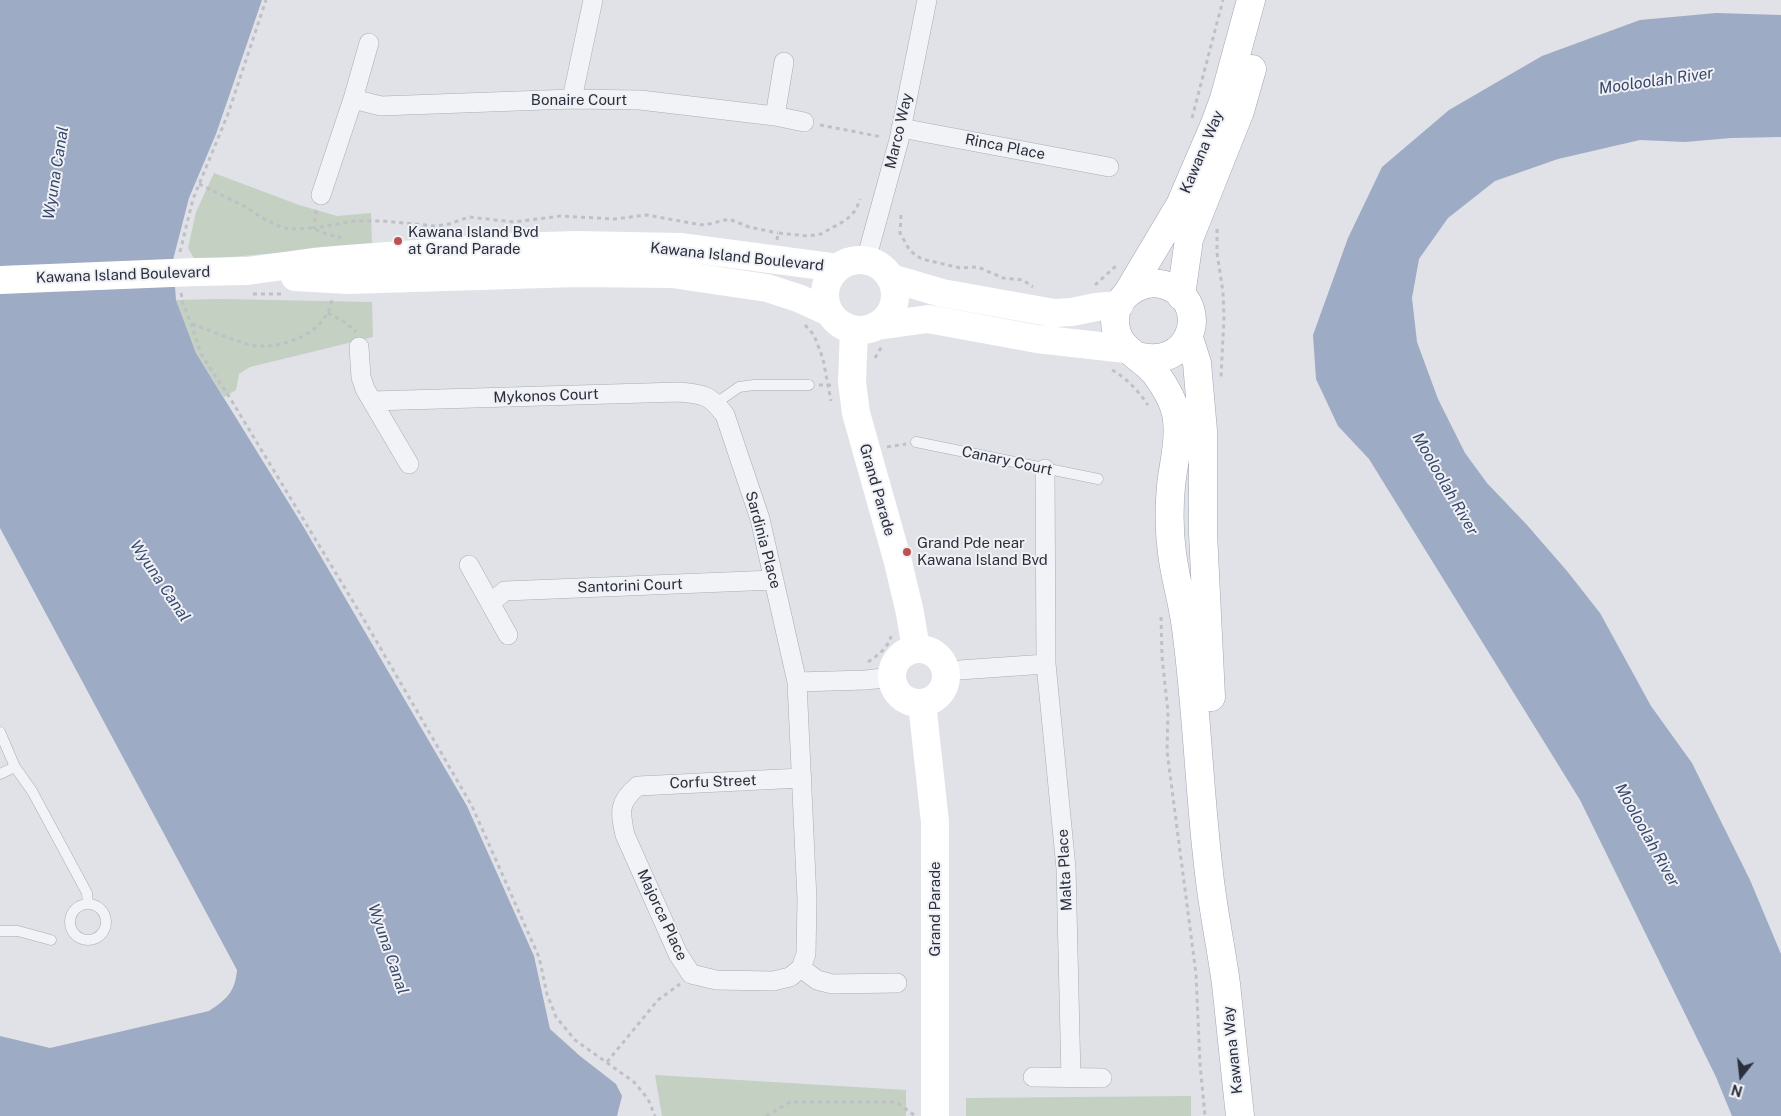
<!DOCTYPE html>
<html>
<head>
<meta charset="utf-8">
<style>
	body { margin:0 }
	#map { position:relative; width:1781px; height:1116px; overflow:hidden; background:#e0e2e7; font-family:"Public Sans",sans-serif }
	canvas { display:block }
	.north { position:absolute; left:1716px; top:1051px; width:50px; height:50px; -webkit-text-stroke:4px #eff1f5; paint-order:stroke; rotate:196deg; font-size:14px; font-weight:700; line-height:20px; text-align:center; color:#2a2e3d }
	.north::after { content:''; display:block; margin:auto; width:18px; height:22px; background:#2a2e3d; clip-path:polygon(50% 0,100% 100%,50% 72%,0 100%) }
</style>
</head>
<body>
<div id="map">
<canvas width="1781" height="1116"></canvas>
<div class="north">N</div>
</div>
<script>
const c = document.querySelector('canvas').getContext('2d');
c.lineJoin = 'round';
function fill(path, color) { c.fillStyle = color; c.fill(path, 'evenodd'); }
function strokePath(path, color, width, dash) { c.strokeStyle = color; c.lineWidth = width; c.lineCap = dash ? 'butt' : 'round'; c.setLineDash(dash || []); c.stroke(path); }
function label(font, color, halo, rows, align = 'center') {
  c.font = font + ' "Public Sans",sans-serif'; c.lineWidth = 4; c.setLineDash([]); c.textBaseline = 'middle'; c.strokeStyle = halo; c.fillStyle = color; for (const [text, x, y, turn = 0] of rows) {
    c.save(); c.translate(x, y); c.rotate((+turn || 0) * Math.PI / 180); c.textAlign = isNaN(turn) ? turn : align; if (halo) c.strokeText(text, 0, 0); c.fillText(text, 0, 0); c.restore();
  }
}
const green = new Path2D(`
	M214 173 299 205 337 216 371 213 372 245 195 260 188 248 196 212Z
	M220 299 372 302 373 337 250 367 239 374 236 390 224 397 196 353 176 300Z
	M655 1075 906 1090V1116H662Z
	M1191 1096V1116H966V1098Z`);
const water = new Path2D(`
	M0 0H262L216 134 189 198 173 260 176 300 196 353 303 526 467 806 534 956 550 1029 580 1056 616 1084 622 1096 617 1116H0V1036L50 1048 209 1011C227 999 235 992 237 970L0 528Z
	M1716 13 1781 15V137L1731 138 1685 142 1640 140 1558 159 1495 181 1448 218 1419 259 1412 298 1417 342 1438 399 1465 453 1487 483 1527 525 1567 571 1600 613 1651 706 1692 763 1750 880 1781 954V1116H1732L1716 1077 1580 800 1369 459 1338 426 1316 379 1313 335 1348 238 1382 167 1449 110 1542 56 1640 20Z`);
const path = new Path2D(`
	M1192 118 1223 0
	M820 125 882 137
	M199 184 244 206 266 220 281 227 291 229 314 228 320 232 341 238
	M316 210 314 228 354 221H383L435 226 449 224 469 217 514 222 560 216 614 219 647 215 696 224 705 225 729 219 749 227 778 233
	M901 215 900 233 909 249 915 255 922 259 960 268 978 267 1003 278 1023 280 1033 287
	M1217 229V253L1223 292 1224 318 1221 377
	M777 240 778 233 808 236 821 234 846 220 856 210 860 199
	M180 252 193 199 228 114 266 0
	M1095 285 1118 264
	M181 293 183 304 191 323 201 354 230 398 363 618 472 806 539 957 547 994 556 1017 575 1040 634 1082 648 1099 655 1116
	M253 294H282
	M328 313 346 323 356 332
	M192 324C207 329 243 345 257 346 287 348 329 331 332 298
	M805 325 814 335 823 359 831 401
	M875 358 882 346
	M1112 370C1128 379 1138 391 1148 405
	M819 385H833
	M887 447 906 444
	M1161 617 1162 657 1168 712 1167 751 1196 974 1200 1064 1205 1116
	M868 662C877 656 889 647 891 636
	M607 1062 658 1000 680 984
	M766 1116 790 1102H896L914 1115`);
const lane = new Path2D(`
	M716 403 739 387 754 385H809
	M916 442 1098 479
	M0 732 15 767 32 791 87 893 88 904
	M0 774 15 767
	M70 922a18 18 0 1 1 36 0a18 18 0 1 1-36 0Z
	M0 931H18L51 940`);
const street = new Path2D(`
	M353 99 381 106 572 99 640 100 775 116 804 122
	M572 99 593 0
	M775 116 784 62
	M901 128 1109 167
	M321 195 353 99 369 43
	M866 260 899 140 927 0
	M359 347 361 377 365 389 409 464
	M372 401 679 392C704 394 710 395 725 415L760 519 797 682
	M1045 469 1046 664 1066 868 1071 1078
	M469 565 508 635
	M490 603 505 591 774 580
	M945 671 1046 664
	M801 968 790 977 773 981 716 980 691 974 678 954 625 835C620 812 618 802 638 786L802 778
	M801 968 806 954 807 900 797 682 866 680 892 677
	M801 968 817 980 832 984 897 983
	M1033 1077 1102 1078`);
const secondary = new Path2D(`
	M825 295a35 35 0 1 1 70 0a35 35 0 1 1-70 0Z
	M196 272 247 271 313 262 347 259 513 247 576 245 680 247 838 268
	M295 277 348 280 577 273 672 274 767 288 798 298 829 312
	M891 278 942 293 1054 313 1072 312 1096 307 1119 305
	M877 326 928 319 1037 339 1126 349
	M854 330 852 382 856 413 898 562 910 613 916 649
	M892 676a27 27 0 1 1 54 0a27 27 0 1 1-54 0Z
	M922 703 935 822V1116`);
const primary = new Path2D(`
	M1127 294 1180 205 1214 126 1224 99 1251 0
	M1181 296 1189 239 1240 111 1252 69
	M1189 338 1197 363 1203 431V533L1211 697
	M1137 356C1189 371 1211 309 1172 288 1148 275 1116 292 1115 319 1114 349 1140 354 1156 374 1165 386 1176 405 1177 420 1180 442 1173 465 1171 486 1169 508 1169 531 1172 553 1175 578 1183 603 1186 628 1197 709 1199 791 1209 873 1213 910 1221 947 1226 984 1231 1028 1235 1072 1240 1116`);
const secondaryBridge = new Path2D(`
	M0 280 196 272`);
const markers = [
	[398,241,5,"#c05151"],
	[907,552,5,"#c05151"]
];
const streetNames = [
	["Bonaire Court",579,100],
	["Marco Way",899,131,-77],
	["Rinca Place",1005,147,11],
	["Kawana Way",1202,152,-67],
	["Kawana Island Boulevard",737,257,6],
	["Kawana Island Boulevard",123,275,-2],
	["Mykonos Court",546,396,-2],
	["Canary Court",1007,461,12],
	["Grand Parade",877,490,74],
	["Sardinia Place",763,540,75],
	["Santorini Court",630,586,-2],
	["Corfu Street",713,782,-2],
	["Malta Place",1065,870,-93],
	["Grand Parade",935,909,-90],
	["Majorca Place",662,915,65],
	["Kawana Way",1233,1050,-96]
];
const poiNames = [
	["Kawana Island Bvd",408,232],
	["at Grand Parade",408,249],
	["Grand Pde near",917,543],
	["Kawana Island Bvd",917,560]
];
const waterNames = [
	["Mooloolah River",1656,81,-8],
	["Wyuna Canal",56,173,-81],
	["Mooloolah River",1445,484,60],
	["Wyuna Canal",160,581,56],
	["Mooloolah River",1647,835,61],
	["Wyuna Canal",388,949,71]
];
fill(green, '#c3d0c2');
fill(water, '#9eabc4');
strokePath(lane, '#a9acb4', 11);
strokePath(street, '#a9acb4', 20);
strokePath(primary, '#a0a5b2', 29);
strokePath(path, '#bec0c6', 3, [4, 4]);
strokePath(lane, '#f2f3f6', 10);
strokePath(street, '#f2f3f6', 19);
strokePath(secondary, '#fff', 28);
strokePath(primary, '#fff', 28);
strokePath(secondaryBridge, '#fff', 28);
for (const [x, y, r, color] of markers) { const dot = new Path2D(); dot.arc(x, y, r, 0, 2 * Math.PI); c.fillStyle = color; c.fill(dot); strokePath(dot, '#eff1f5', 2); }
label('15px', '#2a2e3d', '#eff1f5', streetNames);
label('15px', '#2a2e3d', '#eff1f5', poiNames, 'left');
label('italic 16px', '#38486d', '#eff1f5', waterNames);
</script>
</body>
</html>
